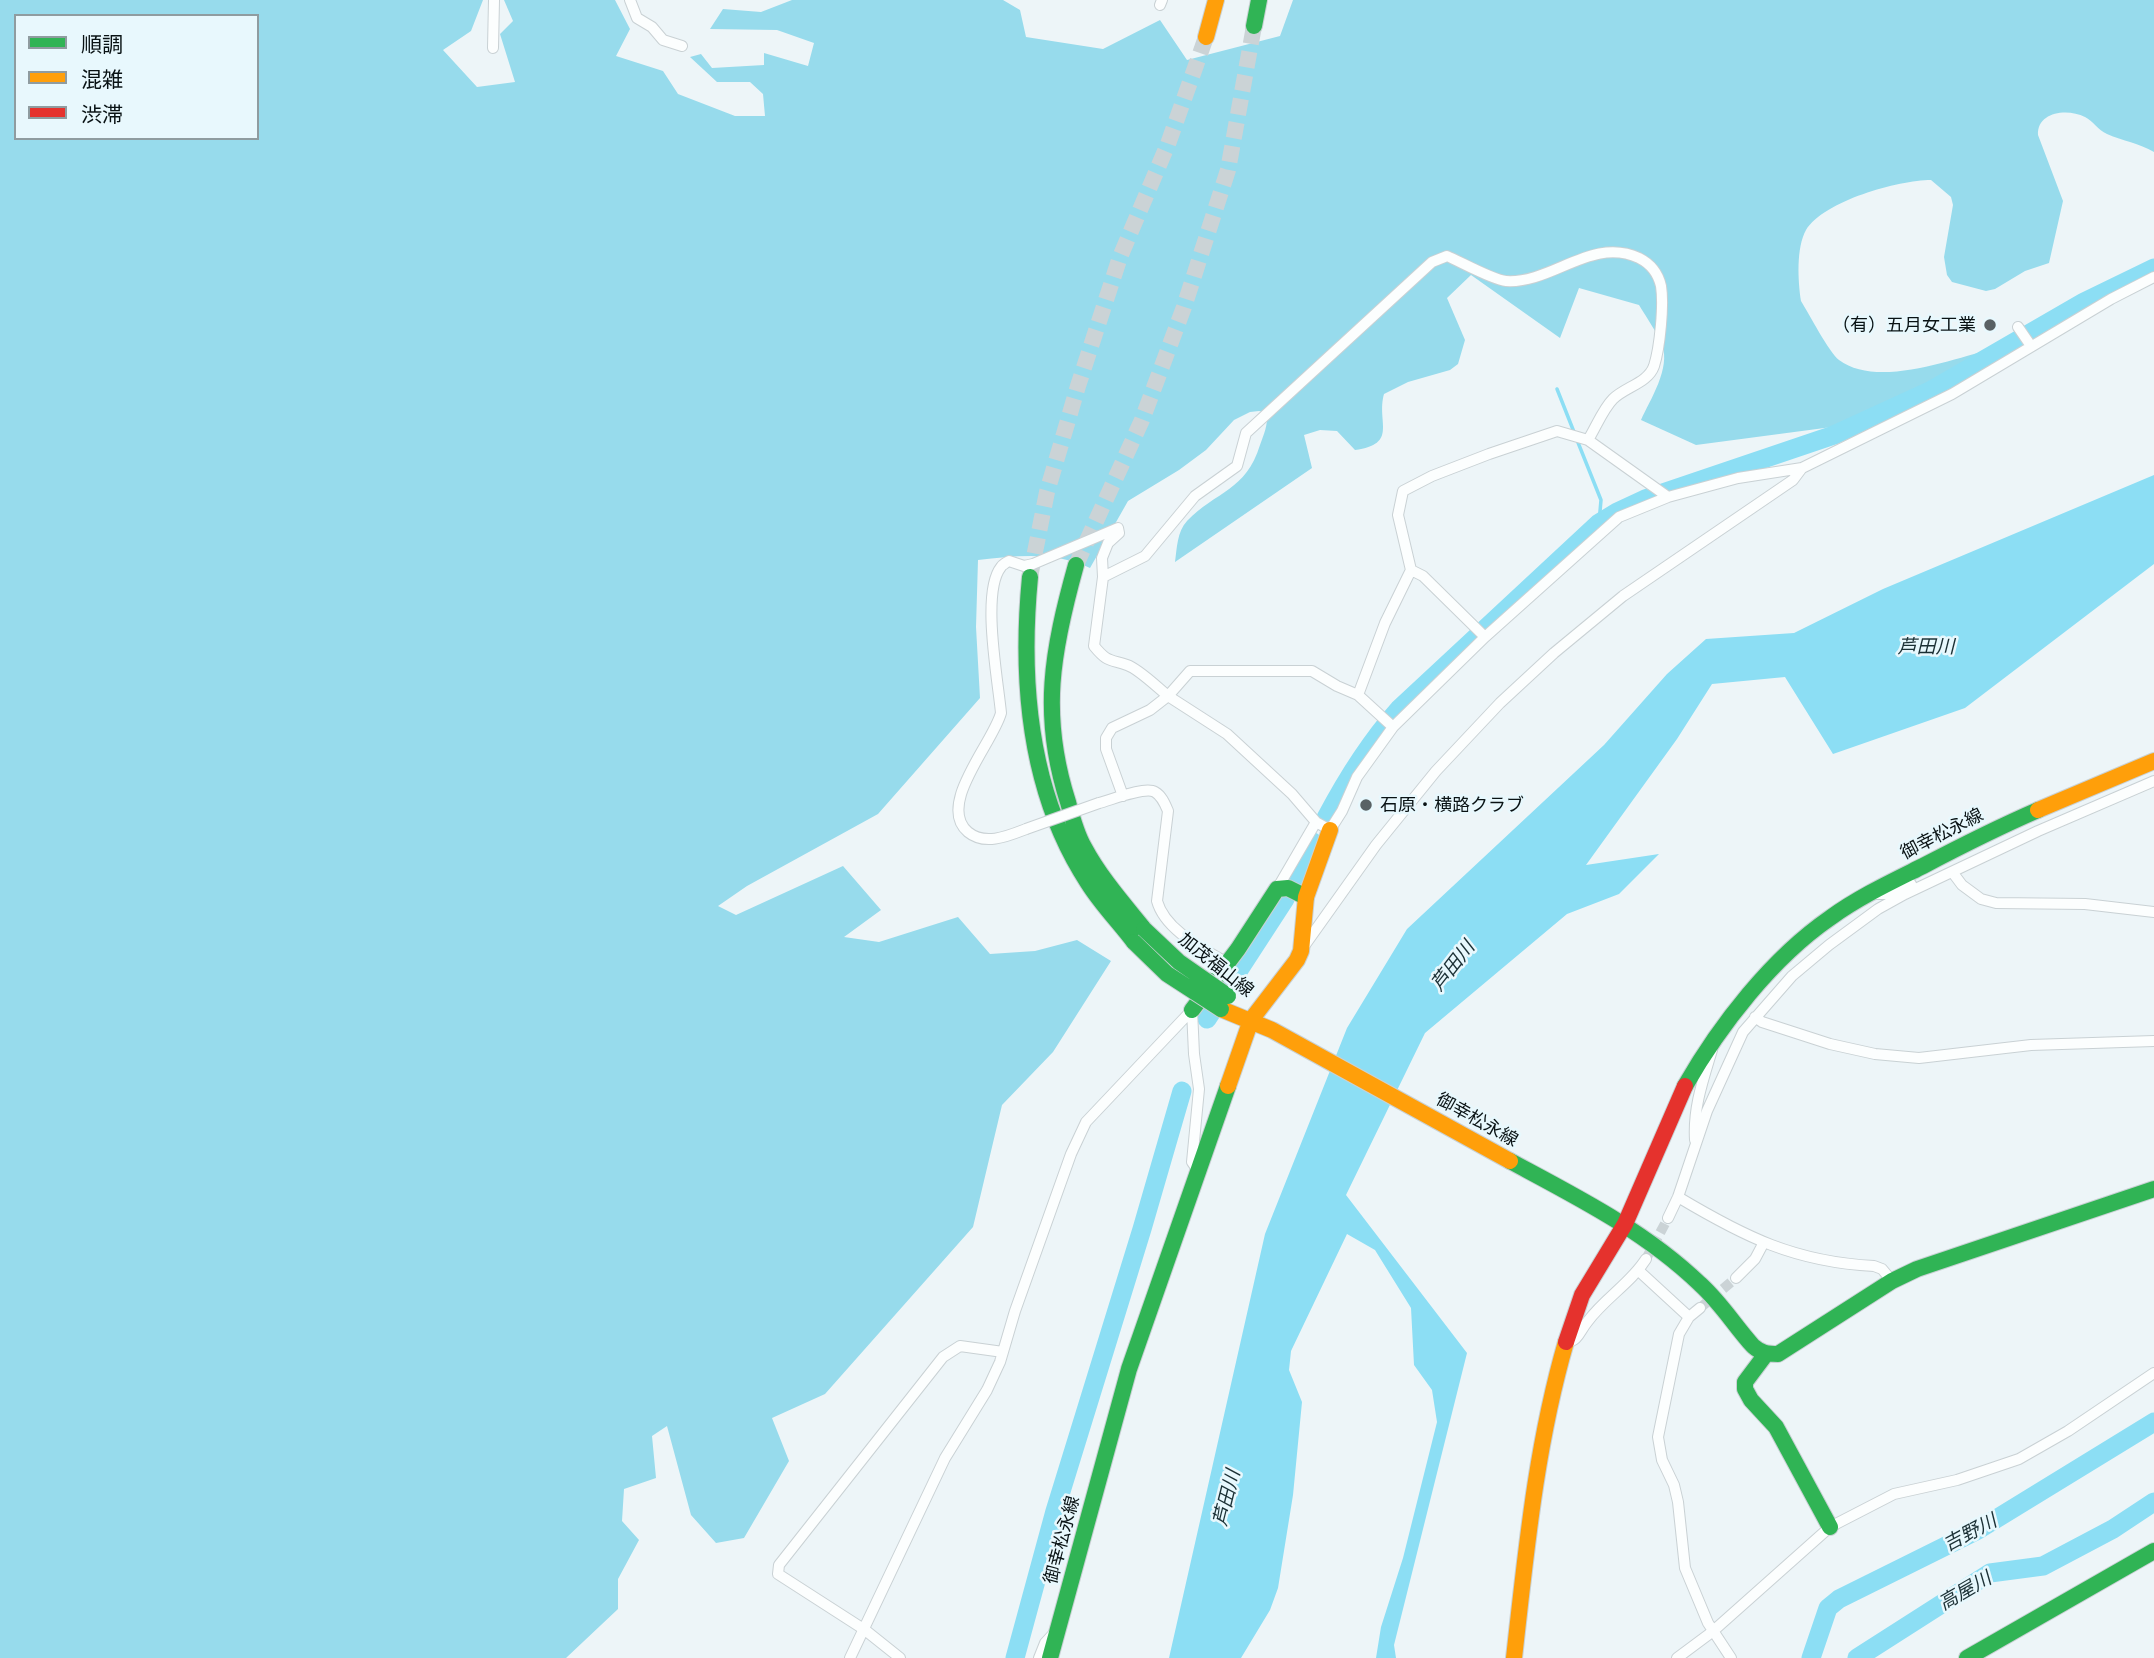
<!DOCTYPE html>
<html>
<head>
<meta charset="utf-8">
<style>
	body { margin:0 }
	#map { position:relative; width:2154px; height:1658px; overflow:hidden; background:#edf5f8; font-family:"Playfair Display","Noto Sans JP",serif }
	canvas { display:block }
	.legend { position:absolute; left:14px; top:14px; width:245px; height:126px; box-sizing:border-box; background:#e8f8fd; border:2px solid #8f9ca0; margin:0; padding:9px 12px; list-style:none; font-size:21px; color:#091214 }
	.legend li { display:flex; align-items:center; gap:14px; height:35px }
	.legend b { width:35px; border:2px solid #8f9ca0 }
</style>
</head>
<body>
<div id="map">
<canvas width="2154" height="1658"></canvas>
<ul class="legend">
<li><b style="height:9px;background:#30b455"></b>順調</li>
<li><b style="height:9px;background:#ff9f0a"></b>混雑</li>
<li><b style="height:9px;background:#e5322d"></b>渋滞</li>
</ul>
</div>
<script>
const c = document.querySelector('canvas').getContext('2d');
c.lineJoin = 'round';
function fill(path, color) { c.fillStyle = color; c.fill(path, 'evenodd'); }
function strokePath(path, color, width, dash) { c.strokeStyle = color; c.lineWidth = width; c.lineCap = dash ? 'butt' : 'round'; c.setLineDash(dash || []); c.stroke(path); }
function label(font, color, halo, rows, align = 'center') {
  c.font = font + ' "Playfair Display","Noto Sans JP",serif'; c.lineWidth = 5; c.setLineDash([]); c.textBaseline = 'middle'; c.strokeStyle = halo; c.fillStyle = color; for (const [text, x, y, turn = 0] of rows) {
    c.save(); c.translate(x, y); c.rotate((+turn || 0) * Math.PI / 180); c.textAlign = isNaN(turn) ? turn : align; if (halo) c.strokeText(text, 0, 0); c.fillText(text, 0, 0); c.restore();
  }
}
const forest = new Path2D(`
	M0 0H483L471 31 443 50 477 87 515 82 500 34 513 21 504 0H615L630 29 616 56 663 71 678 94 735 116H765L763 94 750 82H717L690 57 701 54 712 68 764 65V53L808 66 814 43 777 30 710 29 723 9 761 12 792 0H1003L1020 10 1026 37 1103 49 1160 20 1187 60 1280 36 1293 0H2154V152C2139 143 2123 141 2107 134 2098 130 2093 121 2085 117 2067 108 2037 112 2038 135L2063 201 2049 263 2025 271 1995 289 1986 291 1952 282 1947 275 1944 257 1953 205 1951 197 1931 180C1898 180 1824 201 1806 230 1796 248 1798 281 1801 301 1809 314 1829 352 1839 360 1876 388 1951 360 1991 349L1998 363 1832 427 1696 445 1641 420C1650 400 1671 368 1662 345 1656 331 1647 318 1639 305L1579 288 1560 338 1471 275 1447 298 1465 340 1458 364 1450 370 1408 382 1384 394C1376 422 1399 444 1355 450L1337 431 1320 430 1304 435 1312 468 1175 562C1177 548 1177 532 1187 521 1216 491 1246 491 1260 445 1264 434 1268 425 1267 413L1259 411 1250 412 1234 420 1206 450 1179 470 1128 501 1090 568C1054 551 1017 556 978 560L976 627 980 698 878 814 747 886 718 906 736 915 843 866 881 910 844 937 879 942 958 917 990 954 1035 951 1077 940 1111 961 1053 1052 1002 1105 973 1227 825 1394 772 1418 789 1461 744 1538 716 1543 691 1515 667 1426 652 1436 656 1478 624 1489 622 1521 639 1540 618 1579V1609L566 1658H0ZM16 16H257V138H16Z`);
const water = new Path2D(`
	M2154 475V564L1965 708 1833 754 1785 677 1712 684 1677 739 1586 865 1659 854 1619 894 1567 914 1425 1033 1346 1195 1467 1353 1394 1645 1396 1658H1376L1381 1627 1403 1558 1437 1422 1432 1390 1414 1365 1411 1308 1375 1250 1347 1234 1291 1351 1289 1370 1302 1402 1293 1495 1278 1588 1270 1610 1241 1658H1169L1265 1234 1347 1028 1407 929 1604 745 1667 674 1706 639 1794 633 1883 589Z`);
const stream = new Path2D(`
	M1557 389 1574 432
	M1577 440 1601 500 1599 523`);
const river = new Path2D(`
	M1326 818C1347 778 1369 743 1399 709L1599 523 1617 512 1645 499 1834 435 1930 391 2084 302 2154 268
	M1294 881 1313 842
	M1207 1019 1285 899
	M1015 1658 1055 1511 1142 1229 1182 1091
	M1811 1658 1828 1608 1839 1599 1978 1530 2154 1422
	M1857 1658 1990 1573 2043 1566 2113 1529 2154 1502`);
const streetTunnel = new Path2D(`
	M1646 1259 1668 1218
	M1700 1308 1736 1278`);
const secondaryTunnel = new Path2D(`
	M1076 565 1142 420 1184 307 1228 170 1254 26
	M1030 577 1047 492 1078 386 1120 257 1168 144 1206 37`);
const street = new Path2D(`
	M630 0 637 18 652 27 663 40 682 46
	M1160 5 1162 0
	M493 48 494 0
	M2018 327 2031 346
	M1411 570 1423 576 1485 637
	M1103 577 1145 556 1195 496 1237 466 1246 433 1432 262 1447 256C1461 262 1493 280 1506 281 1552 284 1592 236 1639 258 1651 264 1658 273 1661 286 1664 305 1660 347 1654 366 1648 383 1625 387 1613 399 1603 409 1596 427 1588 440
	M1358 695 1385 623 1411 570 1398 515 1403 491 1432 476 1489 454 1557 431 1588 440 1668 497
	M1393 727 1358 695 1337 686 1312 671H1190L1168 696 1227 734 1292 794 1316 822 1330 830 1342 811 1357 777 1393 727 1485 637 1619 517 1668 497 1738 478 1802 468
	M1099 803C1111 800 1145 786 1155 792 1162 796 1165 804 1168 811L1157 901C1165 930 1202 948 1227 963
	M1026 829C1008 836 985 846 968 832 936 805 993 743 1001 713 998 680 981 592 1001 567 1001 566 1008 561 1009 561L1024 566 1033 564 1118 528 1119 533 1108 543 1102 558 1103 577 1094 646C1107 662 1109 659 1127 665 1139 669 1158 688 1168 696L1150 710 1112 728 1106 738V749L1123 796
	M1953 873 1962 885 1981 899 1996 903 2085 904 2154 912
	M1277 889 1316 822
	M1870 894H1886L1911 884
	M1302 949 1376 845 1436 771 1500 703 1554 653 1623 596 1793 480 1802 468 1952 394 2111 299 2154 277
	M1192 1010 1194 1054 1199 1089 1192 1162 1199 1172
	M1755 1017 1762 1022 1830 1044 1875 1054 1919 1058 2031 1045 2154 1041
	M1695 1140C1693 1108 1703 1080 1712 1050
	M1678 1197C1745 1237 1795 1262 1874 1266L1882 1269 1892 1281
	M1668 1218 1678 1197 1707 1111 1743 1032 1792 976 1829 945 1878 909 1905 894 2038 831 2154 781
	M1639 1271 1689 1317
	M1736 1278 1755 1259 1763 1244
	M1700 1308 1689 1317 1679 1334 1658 1437 1662 1460 1674 1485 1678 1502 1685 1568 1708 1623 1731 1658
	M1565 1344C1581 1338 1578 1333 1588 1321 1605 1298 1631 1283 1646 1259
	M850 1658 945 1458 987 1390 1000 1362 1015 1311 1071 1154 1086 1122 1192 1010
	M900 1658 865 1630 778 1574 779 1565 943 1357 960 1346 1003 1352
	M1039 1658 1045 1643 1056 1631
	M1677 1658 1712 1632 1830 1527 1894 1494 1957 1480 2019 1459 2068 1431 2154 1373`);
const fast = new Path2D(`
	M1254 26 1259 0
	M1076 565C1052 651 1040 715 1068 802 1072 817 1076 833 1084 847 1100 877 1123 903 1144 929
	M1030 577C1020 681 1029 793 1088 883 1101 904 1119 922 1134 942
	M1192 1010 1238 949 1277 889 1288 888 1306 897
	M1685 1086C1720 1025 1772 958 1830 918 1859 897 1891 882 1923 866 1961 846 1999 827 2038 810
	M1510 1161C1577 1197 1645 1231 1700 1284 1722 1304 1734 1325 1753 1346 1761 1353 1767 1354 1778 1354L1892 1281 1917 1269 2154 1189
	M1766 1354 1745 1382V1389L1751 1400 1776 1427 1830 1527
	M1050 1658 1129 1369 1228 1086
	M1967 1658 2154 1551`);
const slow = new Path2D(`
	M1206 37 1216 0
	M2038 810 2154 761
	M1221 1009 1272 1030 1510 1161
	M1228 1086 1251 1020 1297 960 1301 951 1306 897 1330 830
	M1514 1658C1526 1552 1536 1445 1566 1342`);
const jam = new Path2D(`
	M1566 1342 1582 1295 1625 1224 1685 1086`);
const streetBridge = new Path2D(`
	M1026 829 1099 803`);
const fastBridge = new Path2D(`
	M1144 929 1179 962 1228 996
	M1134 942 1167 974 1221 1009`);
const markers = [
	[1990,325,7,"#596164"],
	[1366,805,7,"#596164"]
];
const poiNames = [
	["（有）五月女工業",1976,325],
	["石原・横路クラブ",1380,805,"left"]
];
const streetNames = [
	["御幸松永線",1942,834,-27],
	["加茂福山線",1216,965,39],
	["御幸松永線",1477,1120,29],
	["御幸松永線",1062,1540,-75]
];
const waterNames = [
	["芦田川",1926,647],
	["芦田川",1453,966,-52],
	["芦田川",1227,1498,-76],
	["吉野川",1970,1533,-28],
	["高屋川",1965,1591,-30]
];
fill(forest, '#97dbec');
fill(water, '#8cdef4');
strokePath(stream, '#8cdef4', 3.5);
strokePath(river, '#8cdef4', 19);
strokePath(streetTunnel, '#cbd3d6', 10, [10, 5]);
strokePath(secondaryTunnel, '#cbd3d6', 16, [16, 8]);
strokePath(street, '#c9d1d4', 12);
strokePath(fast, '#c9d1d4', 18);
strokePath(slow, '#c9d1d4', 18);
strokePath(jam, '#c9d1d4', 18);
strokePath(street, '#fcfefe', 10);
strokePath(fast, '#30b455', 16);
strokePath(slow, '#ff9f0a', 16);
strokePath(jam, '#e5322d', 16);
strokePath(streetBridge, '#c9d1d4', 12, []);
strokePath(fastBridge, '#c9d1d4', 18, []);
strokePath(streetBridge, '#fcfefe', 10);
strokePath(fastBridge, '#30b455', 16);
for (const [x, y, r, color] of markers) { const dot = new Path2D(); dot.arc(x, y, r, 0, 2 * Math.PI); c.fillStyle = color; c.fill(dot); strokePath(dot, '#e8f8fd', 2.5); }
label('18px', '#091214', '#e8f8fd', poiNames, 'right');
label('18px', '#091214', '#e8f8fd', streetNames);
label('italic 19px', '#1b3035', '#e8f8fd', waterNames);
</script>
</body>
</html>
